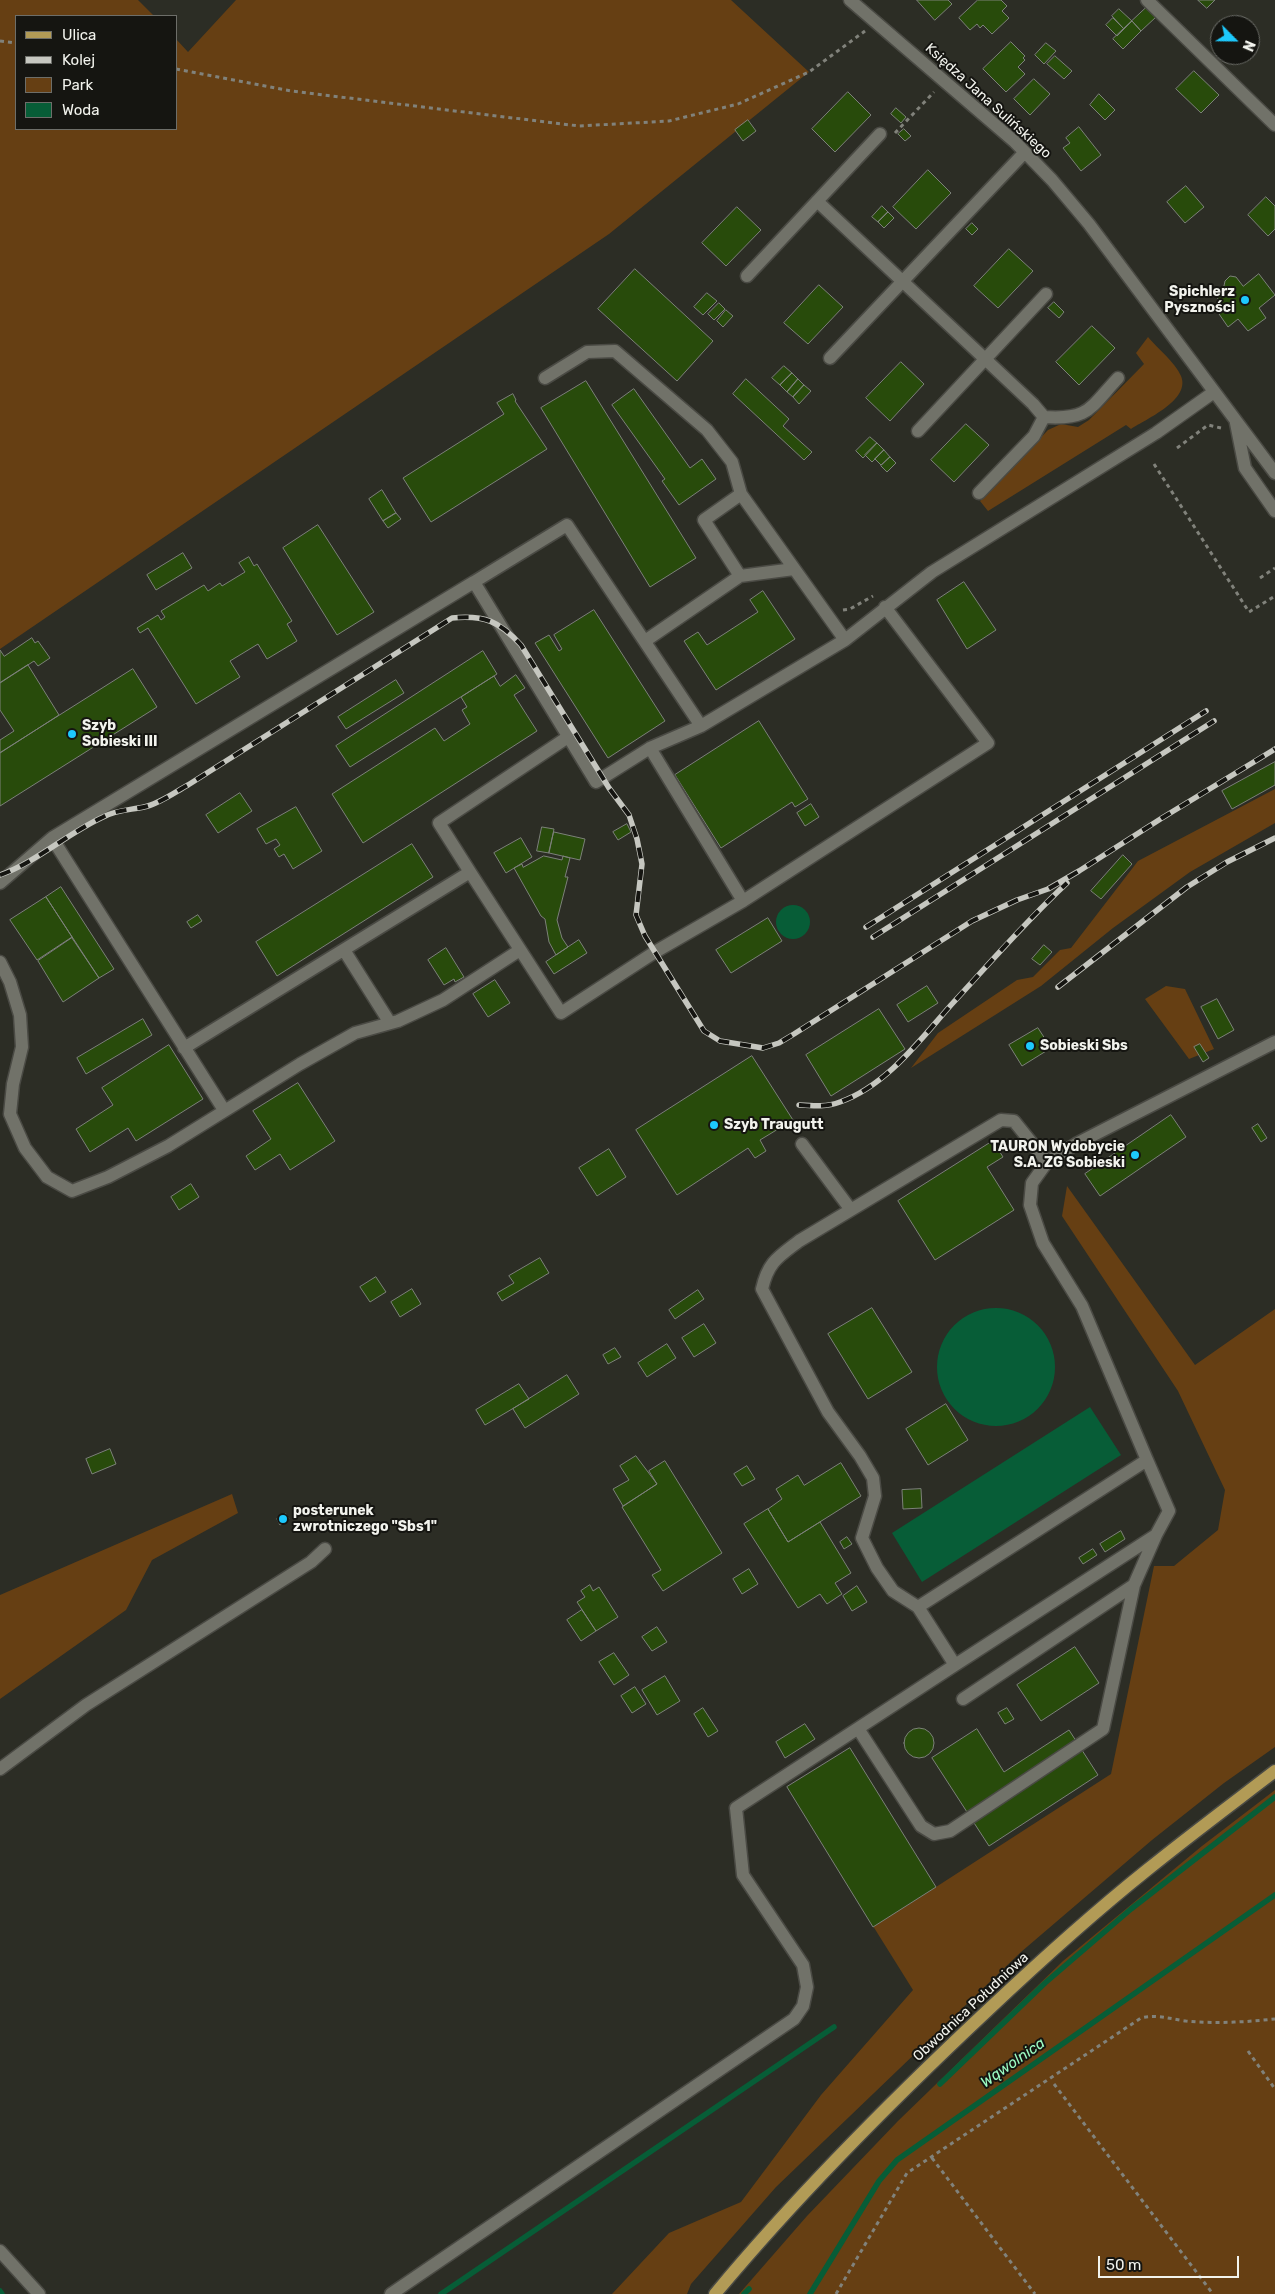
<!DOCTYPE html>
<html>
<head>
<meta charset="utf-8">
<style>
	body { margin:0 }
	#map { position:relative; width:1275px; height:2294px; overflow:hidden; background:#2c2d25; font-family:Rubik,sans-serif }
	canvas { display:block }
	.legend { position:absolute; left:15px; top:15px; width:162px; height:115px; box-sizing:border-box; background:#151511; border:1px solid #6d6e69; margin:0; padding:6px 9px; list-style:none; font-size:15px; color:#f2f3ed }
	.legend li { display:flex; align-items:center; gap:10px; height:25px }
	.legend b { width:25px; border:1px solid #6d6e69 }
	.north { position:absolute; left:1210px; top:15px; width:50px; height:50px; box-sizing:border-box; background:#151511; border:1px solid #6d6e69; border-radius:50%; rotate:113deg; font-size:14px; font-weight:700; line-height:20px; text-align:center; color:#f2f3ed }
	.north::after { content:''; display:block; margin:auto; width:18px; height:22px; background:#1dc9fd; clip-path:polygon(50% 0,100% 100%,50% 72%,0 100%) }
	.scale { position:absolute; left:1098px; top:2256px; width:141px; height:22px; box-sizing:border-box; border:2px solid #f2f3ed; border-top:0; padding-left:6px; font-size:15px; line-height:18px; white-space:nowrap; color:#f2f3ed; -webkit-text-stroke:4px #151511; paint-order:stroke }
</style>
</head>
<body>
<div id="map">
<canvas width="1275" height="2294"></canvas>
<ul class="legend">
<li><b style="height:6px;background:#b29b56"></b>Ulica</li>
<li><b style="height:6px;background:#c6c7c0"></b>Kolej</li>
<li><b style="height:14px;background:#663f13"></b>Park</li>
<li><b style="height:14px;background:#075d37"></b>Woda</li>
</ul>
<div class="north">N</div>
<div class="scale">50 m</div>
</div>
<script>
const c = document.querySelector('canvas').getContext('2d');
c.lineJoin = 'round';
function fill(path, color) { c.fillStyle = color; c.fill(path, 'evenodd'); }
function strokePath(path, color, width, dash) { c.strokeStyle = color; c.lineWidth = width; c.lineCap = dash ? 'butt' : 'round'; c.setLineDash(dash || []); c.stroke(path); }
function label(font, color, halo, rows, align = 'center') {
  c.font = font + ' Rubik,sans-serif'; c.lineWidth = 4; c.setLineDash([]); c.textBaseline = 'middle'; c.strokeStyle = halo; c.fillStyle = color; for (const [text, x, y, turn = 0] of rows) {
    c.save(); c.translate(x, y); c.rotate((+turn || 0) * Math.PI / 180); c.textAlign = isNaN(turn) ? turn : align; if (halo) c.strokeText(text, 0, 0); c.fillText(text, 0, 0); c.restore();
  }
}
const green = new Path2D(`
	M0 0H138L154 16H16V129H176V39L188 52 236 0H731L809 72 609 234 0 649Z
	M1148 337C1158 349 1175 362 1181 376 1191 400 1146 419 1131 429L1126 425 988 511 980 501 1048 430 1061 424 1078 427 1089 420 1144 364 1136 353Z
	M1275 789V823L1190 872 1113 928 1041 986 911 1068 938 1033 1017 980 1033 977 1060 950 1071 948 1138 861Z
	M1166 986 1185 989 1214 1049 1189 1059 1145 999Z
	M1067 1186 1195 1365 1275 1309V1747L1224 1783 1152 1840 1021 1952 776 2187 691 2284 687 2294H612L669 2233 741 2202 821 2095 913 1990 873 1926 936 1887 1111 1774 1154 1566H1174L1218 1530 1225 1490 1178 1391 1062 1216Z
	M232 1494 238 1513 152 1560 126 1610 0 1699V1595Z
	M1275 1790V2294H739L807 2216 898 2121 1063 1961 1202 1846Z`);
const water = new Path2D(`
	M776 922a17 17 0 1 1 34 0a17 17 0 1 1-34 0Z
	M937 1367a59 59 0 1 1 118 0a59 59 0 1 1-118 0Z
	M1090 1407 1121 1455 922 1582 892 1533Z`);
const stream = new Path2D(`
	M940 2084 1045 1983 1131 1909 1275 1797
	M0 2291 2 2294
	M441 2294 834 2027
	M744 2294 749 2289
	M810 2294 879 2181 897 2160 1275 1895`);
const building = new Path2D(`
	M917 0H948L952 4 935 20Z
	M978 0H1001L1007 6 1002 11 1009 18 992 34 983 25 980 28 977 24 970 30 959 18Z
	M1198 0H1215L1207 8Z
	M1147 7 1156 17 1141 31 1132 21Z
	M1119 9 1132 21 1124 29 1112 16Z
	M1113 18 1124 29 1117 36 1106 25Z
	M1132 21 1141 31 1123 49 1113 39Z
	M1011 42 1025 56 1023 58 1025 60 1018 67 1025 74 1006 92 983 69Z
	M1046 43 1056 51 1044 64 1035 55Z
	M1055 56 1072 71 1064 79 1047 64Z
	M1194 71 1219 95 1201 113 1176 89Z
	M1034 79 1050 94 1030 115 1014 99Z
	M848 92 871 115 835 152 812 129Z
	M1099 94 1115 110 1105 120 1090 105Z
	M896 108 906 117 901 123 891 114Z
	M748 120 756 131 743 141 735 130Z
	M1079 127 1101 155 1081 171 1063 148 1070 143 1066 138Z
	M904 129 911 136 905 141 898 134Z
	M928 170 951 193 916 229 893 207Z
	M1186 186 1204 207 1185 223 1167 202Z
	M1266 197 1275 206V229L1268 236 1248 215Z
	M882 206 888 212 878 222 872 217Z
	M737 207 761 230 726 266 702 243Z
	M888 212 894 218 884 228 878 222Z
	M972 223 978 229 972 235 966 229Z
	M1009 249 1033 271 998 308 974 286Z
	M635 269 713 341 677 381 598 309Z
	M1259 274 1275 295 1259 308 1266 318 1248 331 1238 319 1228 327 1217 311 1223 306 1214 293 1224 286 1225 281 1230 276 1236 277 1243 286Z
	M819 285 843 307 808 344 784 323Z
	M707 293 717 301 703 315 694 307Z
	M1054 302 1064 312 1059 318 1048 308Z
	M719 303 725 309 714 320 708 314Z
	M726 310 733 316 723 327 717 321Z
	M1092 326 1115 348 1079 385 1056 362Z
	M901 362 924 384 890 421 866 398Z
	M784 366 792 373 780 385 772 378Z
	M792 373 798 379 787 392 780 385Z
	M746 379 789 419 783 426 812 452 804 460 733 394Z
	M798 379 804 385 793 397 787 392Z
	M586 381 696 558 650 587 541 408Z
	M804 385 811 391 799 404 793 397Z
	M634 389 690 468 702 459 716 479 679 505 662 481 665 479 612 405Z
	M513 394 516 400 515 401 547 449 431 522 403 478 504 414 497 403Z
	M966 424 989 445 954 482 931 460Z
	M870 437 877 443 863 458 856 451Z
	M877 443 884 450 872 462 865 455Z
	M884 450 890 457 881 465 875 459Z
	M890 457 896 463 887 472 881 466Z
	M382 490 396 513 383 521 369 499Z
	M396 513 401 519 388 528 383 521Z
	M318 525 374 612 337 635 283 548Z
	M183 553 192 568 156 590 147 575Z
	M249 557 254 566 257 564 292 621 287 624 297 641 267 659 258 644 230 661 240 677 196 704 148 628 140 633 137 628 158 615 161 620 165 617 161 611 204 585 208 591 220 583 222 586 245 572 239 563Z
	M964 582 996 630 967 649 937 600Z
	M763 591 795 639 716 690 684 641 698 632 707 645 758 612 750 600Z
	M594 610 665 721 608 758 535 643 549 635 559 651 562 649 554 635Z
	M32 638 35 643 38 641 50 658 38 666 34 661 0 683V650L4 656Z
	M483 651 497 674 350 767 336 746Z
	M28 665 59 715 0 753V740L14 731 0 710V683Z
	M133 669 157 707 0 806V753Z
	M516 675 525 688 514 695 537 731 363 843 332 794 435 728 444 741 470 724 462 710 467 707 461 697 494 676 500 686Z
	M396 680 404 693 346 729 338 717Z
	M759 721 808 799 795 807 792 802 721 848 675 775Z
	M1275 762V785L1232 809 1222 791Z
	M240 793 252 811 218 833 206 815Z
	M811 804 819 817 805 826 797 813Z
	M296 807 322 851 293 869 284 854 279 857 274 849 280 845 276 839 266 844 257 829Z
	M627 824 631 832 618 840 613 832Z
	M542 827 554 829 549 853 537 851Z
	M554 832 585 839 580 860 549 853Z
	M521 838 532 857 506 873 494 853Z
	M412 844 433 877 277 976 256 942Z
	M1123 855 1132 864 1101 899 1091 891Z
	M544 856 562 860 563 856 570 858 565 877H568L557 920 562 938 568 947 556 955 549 942 545 919 541 916 514 868 522 864 523 867Z
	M61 887 114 969 99 978 46 897Z
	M46 897 72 937 37 960 10 920Z
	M198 915 202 921 191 928 187 922Z
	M768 918 782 941 731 973 716 950Z
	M72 938 99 978 63 1002 38 961Z
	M579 940 587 953 554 974 546 962Z
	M1044 945 1052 952 1040 965 1032 959Z
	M446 948 464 977 455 982 454 979 444 985 428 960Z
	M495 980 510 1003 488 1017 473 994Z
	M927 986 938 1003 908 1022 897 1005Z
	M1217 999 1234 1030 1218 1039 1201 1007Z
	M879 1009 905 1049 831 1096 806 1055Z
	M143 1019 152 1035 86 1074 77 1058Z
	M1038 1028 1051 1048 1022 1066 1009 1045Z
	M1200 1044 1209 1058 1203 1062 1194 1047Z
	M169 1045 203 1099 136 1141 128 1128 90 1152 76 1129 113 1105 102 1088Z
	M752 1056 793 1120 760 1140 766 1151 755 1158 748 1148 677 1195 636 1130Z
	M298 1083 335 1141 290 1170 280 1154 255 1170 246 1156 271 1139 253 1111Z
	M1171 1115 1186 1137 1100 1196 1085 1174Z
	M1258 1124 1267 1138 1261 1142 1252 1128Z
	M993 1141 1003 1157 987 1167 1014 1210 935 1260 898 1201Z
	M609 1149 626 1177 597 1196 579 1168Z
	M191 1184 199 1197 179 1210 171 1197Z
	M540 1258 549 1273 502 1301 497 1293 514 1283 509 1276Z
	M376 1277 386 1292 370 1302 360 1287Z
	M412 1289 421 1304 400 1317 391 1302Z
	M698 1290 704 1299 675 1319 669 1310Z
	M872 1308 912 1372 868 1399 828 1334Z
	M704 1324 716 1343 694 1357 682 1338Z
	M667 1344 676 1358 647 1377 638 1363Z
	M615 1348 621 1357 608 1364 603 1355Z
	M567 1375 579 1394 525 1428 513 1409Z
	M519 1384 529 1399 485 1425 476 1410Z
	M946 1404 968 1440 928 1465 906 1429Z
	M110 1449 116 1464 92 1474 86 1459Z
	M636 1456 657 1484 623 1506 613 1489 629 1480 620 1466Z
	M665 1461 722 1553 663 1591 652 1575 661 1570 622 1507 657 1484 649 1471Z
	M841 1463 861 1496 788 1542 768 1509 782 1499 776 1489 798 1475 804 1485Z
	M747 1466 755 1479 742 1486 734 1474Z
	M921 1489 922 1508 903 1509 902 1490Z
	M768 1509 788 1542 820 1522 851 1573 835 1583 842 1594 827 1604 820 1594 798 1608 744 1524Z
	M286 1514 289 1519 280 1525 277 1519Z
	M1121 1531 1125 1539 1105 1552 1100 1544Z
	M847 1537 852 1544 844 1549 840 1542Z
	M1093 1549 1097 1555 1083 1564 1079 1558Z
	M749 1569 758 1584 742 1594 733 1579Z
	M590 1585 593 1591 599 1587 618 1617 596 1631 577 1602 585 1597 581 1591Z
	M857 1586 867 1602 852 1611 843 1596Z
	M582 1610 596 1631 581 1641 567 1620Z
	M657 1627 667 1642 652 1651 642 1637Z
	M1075 1647 1099 1683 1041 1721 1017 1685Z
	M614 1653 629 1675 614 1685 599 1662Z
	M665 1676 680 1701 657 1715 642 1690Z
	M635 1687 646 1704 632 1713 621 1696Z
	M703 1708 718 1731 708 1737 694 1714Z
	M1007 1708 1014 1719 1005 1724 998 1713Z
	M805 1724 815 1739 785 1758 776 1742Z
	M904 1743a15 15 0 1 1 30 0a15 15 0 1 1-30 0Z
	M977 1729 1004 1772 1069 1730 1098 1775 989 1846 932 1758Z
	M850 1748 936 1887 873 1927 787 1787Z`);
const path = new Path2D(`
	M0 41 16 43
	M176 69 291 91 579 126 669 121 738 104 809 72 865 31
	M895 133 934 92
	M1177 448 1208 425 1221 428
	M1154 464 1249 612 1275 596
	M1260 578 1275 568
	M843 610 850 609 873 596
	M1248 2051 1275 2089
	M1054 2084 1213 2294
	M932 2158 1035 2294
	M836 2294 907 2173 1141 2018C1157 2014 1170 2019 1186 2021 1215 2024 1246 2022 1275 2019`);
const minor = new Path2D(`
	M850 0 1015 142 1052 180 1089 224 1275 473
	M1147 0 1275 125
	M817 201 1033 404 1044 417C1089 420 1089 409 1118 378
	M747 276 880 134
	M830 358 1025 152
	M545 378 587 352 615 351 707 430 732 462 741 494 845 640
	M1236 423 1245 468 1275 511
	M918 431 1046 294
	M979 493 1034 436 1044 417
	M740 576 704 520 741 494
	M645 641 740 576 794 569
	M701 726 567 525 474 582 596 782 650 748 701 726 845 640 932 572 1156 433 1214 392
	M650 748 743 901
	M470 872 439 823 568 737
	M0 883 52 838
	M344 950 390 1023
	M0 962 10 982 20 1015 22 1047 13 1084 10 1114 25 1148 47 1177 72 1191 108 1177 168 1146 300 1064 355 1033 398 1021 443 1000 520 950
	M184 1048 470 872 561 1013 655 952 743 901 988 743 885 607
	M224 1110 52 838 474 582
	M802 1144 851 1210
	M1047 1162 1014 1121 1001 1120 799 1241C778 1257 768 1262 762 1289L828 1412 860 1456 873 1478 875 1496 862 1538 877 1568 893 1591 918 1607 955 1665 1156 1535 1169 1511 1147 1460
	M918 1607 1147 1460 1082 1306 1043 1243 1030 1205 1032 1183 1047 1162 1076 1144 1275 1042
	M963 1699 1134 1585 1156 1535
	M859 1730 921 1826 934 1834 950 1831 1103 1729 1134 1585
	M0 1769 86 1705 311 1562 325 1549
	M0 2251 39 2294
	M391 2294 794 2019 803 2006 807 1987 803 1965 743 1875 736 1808 955 1665`);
const major = new Path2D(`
	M715 2294C799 2193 892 2100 988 2010 1039 1962 1092 1914 1147 1870 1189 1836 1232 1804 1275 1771`);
const rail = new Path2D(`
	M0 875C35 863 68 833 103 817 116 810 130 810 144 807 159 804 175 792 188 785L452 618C485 615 499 621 521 645L609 788 629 815 637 839 642 864 636 915 645 936 704 1031 720 1041 763 1048 779 1043 794 1034 972 921 1017 900 1048 889 1079 871 1162 818 1275 749
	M866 927 1206 711
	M873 937 1214 721
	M1058 987 1187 887 1227 862 1275 838
	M799 1105C814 1106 827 1107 840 1102 886 1086 920 1040 951 1005 989 964 1026 921 1067 883`);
const markers = [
	[1245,300,5,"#1dc9fd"],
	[72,734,5,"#1dc9fd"],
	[1030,1046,5,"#1dc9fd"],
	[714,1125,5,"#1dc9fd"],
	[1135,1155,5,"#1dc9fd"],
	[283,1519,5,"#1dc9fd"]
];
const streetNames = [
	["Księdza Jana Sulińskiego",988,101,42],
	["Obwodnica Południowa",971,2007,-43]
];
const poiNames = [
	["Spichlerz",1235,292,"right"],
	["Pyszności",1235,308,"right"],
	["Szyb",82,726],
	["Sobieski III",82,742],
	["Sobieski Sbs",1040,1046],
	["Szyb Traugutt",724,1125],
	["TAURON Wydobycie",1125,1147,"right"],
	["S.A. ZG Sobieski",1125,1163,"right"],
	["posterunek",293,1511],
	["zwrotniczego \"Sbs1\"",293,1527]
];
const waterNames = [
	["Wąwolnica",1013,2063,-35]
];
fill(green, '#663f13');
fill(water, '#075d37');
strokePath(stream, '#075d37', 5.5);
fill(building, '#284b0b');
strokePath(building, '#7c8179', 1);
strokePath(minor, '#4a4a44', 15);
strokePath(major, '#4a4a44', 15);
strokePath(path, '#81827b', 3, [4, 4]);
strokePath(minor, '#717269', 12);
strokePath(major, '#b29b56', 12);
strokePath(rail, '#c6c7c0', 5.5);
strokePath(rail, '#151511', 4, [11]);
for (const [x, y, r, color] of markers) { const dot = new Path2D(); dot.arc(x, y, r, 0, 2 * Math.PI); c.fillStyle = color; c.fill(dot); strokePath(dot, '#151511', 2); }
label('14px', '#f2f3ed', '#151511', streetNames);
label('bold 14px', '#f2f3ed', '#151511', poiNames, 'left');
label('italic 15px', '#9cfcc3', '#151511', waterNames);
</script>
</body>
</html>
